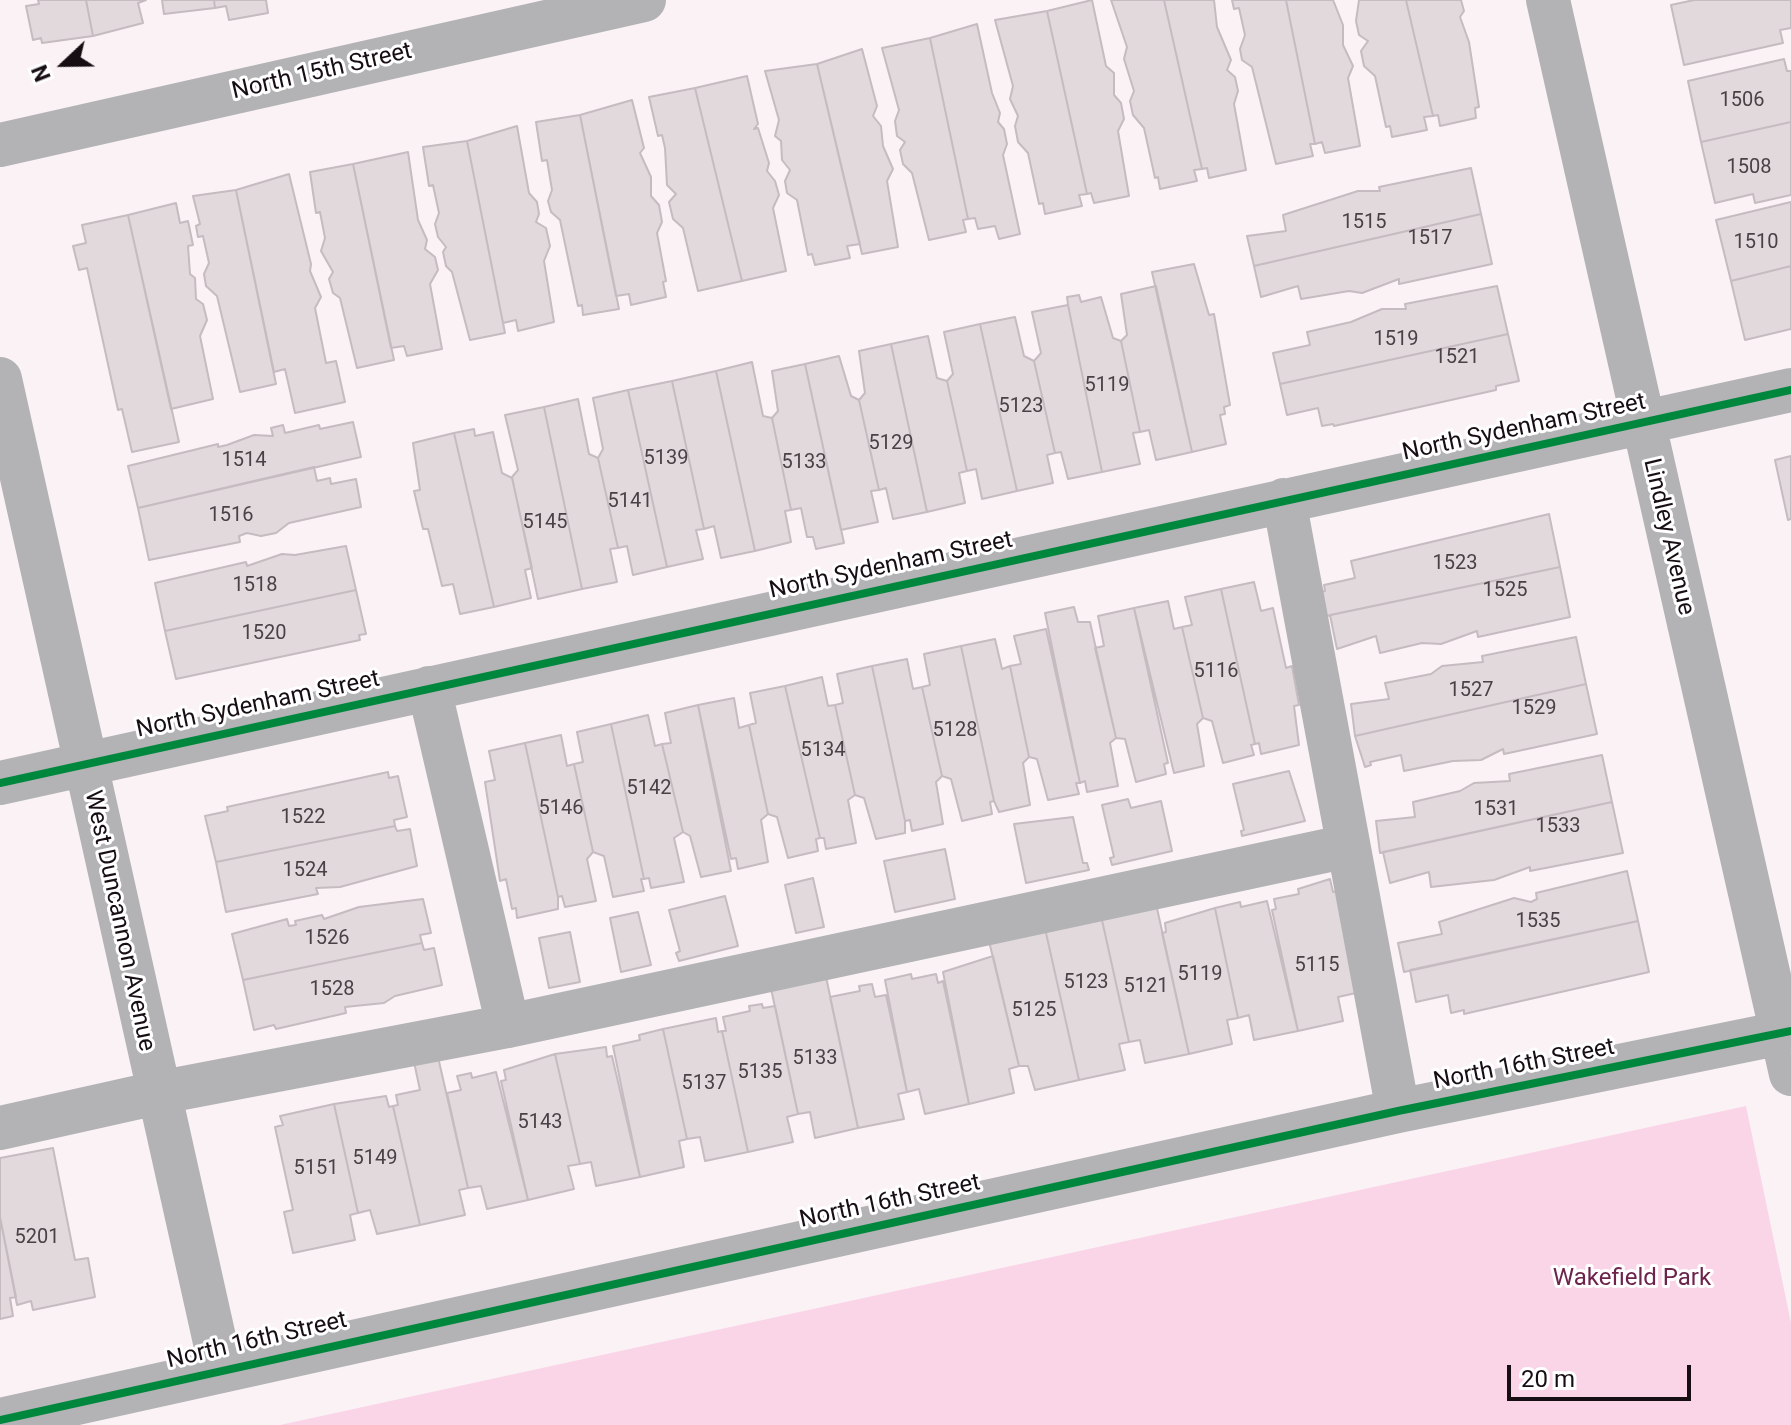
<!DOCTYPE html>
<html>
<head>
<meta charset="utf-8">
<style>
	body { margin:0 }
	#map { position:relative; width:1791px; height:1425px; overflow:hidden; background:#fbf2f6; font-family:Roboto,sans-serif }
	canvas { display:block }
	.north { position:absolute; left:24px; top:24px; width:80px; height:80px; -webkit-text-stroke:6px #fff; paint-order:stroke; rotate:248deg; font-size:22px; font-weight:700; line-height:32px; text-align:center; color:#170e13 }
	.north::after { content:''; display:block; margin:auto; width:28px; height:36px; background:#170e13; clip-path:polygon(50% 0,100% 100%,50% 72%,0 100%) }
	.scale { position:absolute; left:1507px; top:1365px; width:184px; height:36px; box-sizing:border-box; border:4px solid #170e13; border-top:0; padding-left:10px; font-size:24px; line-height:28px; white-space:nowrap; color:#170e13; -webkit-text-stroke:6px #fff; paint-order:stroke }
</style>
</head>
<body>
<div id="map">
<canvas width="1791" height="1425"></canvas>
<div class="north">N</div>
<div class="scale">20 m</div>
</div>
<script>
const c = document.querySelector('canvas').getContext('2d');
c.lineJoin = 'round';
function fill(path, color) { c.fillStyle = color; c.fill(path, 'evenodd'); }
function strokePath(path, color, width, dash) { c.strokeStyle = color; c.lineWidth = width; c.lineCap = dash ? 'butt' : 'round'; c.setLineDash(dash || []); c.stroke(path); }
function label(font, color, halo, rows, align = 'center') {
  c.font = font + ' Roboto,sans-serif'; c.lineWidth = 6; c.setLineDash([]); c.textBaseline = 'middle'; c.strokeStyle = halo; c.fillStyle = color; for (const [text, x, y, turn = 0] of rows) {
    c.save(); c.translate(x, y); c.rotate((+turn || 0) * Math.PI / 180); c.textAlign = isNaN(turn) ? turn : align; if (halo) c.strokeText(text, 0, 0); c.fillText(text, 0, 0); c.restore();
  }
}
const green = new Path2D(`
	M1746 1106 1791 1323V1425H280Z`);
const building = new Path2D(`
	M38 0H86L93 36 42 43 41 38 33 40 26 6 39 4Z
	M86 0H146L138 3 143 23 93 36Z
	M162 0H214L215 8 164 14Z
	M214 0H266L268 13 229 20 226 6 215 8Z
	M1092 0 1106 66 1114 73V95L1121 103 1124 119 1118 131 1129 196 1094 203 1091 193 1087 194 1047 11Z
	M1111 0H1164L1202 169 1194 170 1197 181 1160 189 1158 177 1155 178 1144 128 1133 115 1130 101 1134 91 1124 59 1127 47Z
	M1164 0H1214L1217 27 1231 60 1227 70 1235 77 1238 91 1234 104 1246 170 1209 178 1207 168 1202 169Z
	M1232 0H1286L1315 144H1310L1313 156 1276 164 1252 67 1242 60 1240 49 1245 35 1239 8 1234 9Z
	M1286 0H1333L1343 25V45L1353 66 1348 78 1360 146 1325 153 1322 142 1315 144Z
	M1359 0H1406L1433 116 1424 117 1427 130 1392 137 1390 126 1386 127 1375 76 1364 66 1361 51 1368 41 1359 35 1356 21Z
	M1406 0H1461L1464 11 1460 17 1469 42 1479 107 1475 108 1476 118 1440 126 1438 115 1433 116Z
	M1694 0H1791V28L1780 30 1783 43 1684 65 1671 5Z
	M1047 11 1087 194 1079 195 1082 206 1045 214 1043 203 1039 204 1028 153 1018 142 1015 126 1018 116 1010 99 1013 86 995 20Z
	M977 24 992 93 1000 113 998 122 1004 129 1007 144 1003 155 1020 234 999 239 995 226 978 229 975 218 968 219 930 38Z
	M930 38 968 219 963 220 966 232 929 240 912 173 903 164 900 150 905 142 897 136 895 121 899 110 882 48Z
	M862 49 877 106 873 116 881 126 883 146 893 169 887 181 898 247 862 254 817 64Z
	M1784 59 1787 71H1791V122L1701 142 1688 81Z
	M817 64 860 244 847 246 850 258 815 265 812 254 808 255 797 200 787 193 785 181 790 170 782 160 781 141 775 136 779 120 765 71Z
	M747 76 758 124 754 129 758 128 769 163 767 171 775 181 779 195 773 208 786 271 742 281 695 88Z
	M695 88 742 281 698 291 683 228 673 219 669 202 676 194 667 185 665 148 662 135 658 136 649 97Z
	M632 100 644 148 640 153 651 177V196L659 205 662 222 657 233 666 281 663 282 666 297 631 305 629 294 616 296 580 115Z
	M580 115 619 309 583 315 582 305 578 306 560 220 551 212 548 201 552 190 547 160 542 161 536 122Z
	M1791 122V195L1755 203 1753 194 1715 203 1701 142Z
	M517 126 529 193 537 202 539 214 536 222 546 228 550 246 544 261 554 322 518 331 516 320 503 323 467 141Z
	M467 141 505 333 470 340 452 272 446 266 443 252 446 247 438 237 435 224 439 213 433 185 429 186 423 147Z
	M408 152 418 220 427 240 425 249 435 257 438 270 430 284 442 349 407 356 404 346 391 348 353 164Z
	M353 164 394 360 357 368 340 298 333 293 329 279 333 272 321 251 325 238 320 212 316 213 310 172Z
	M1471 168 1481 214 1254 266 1247 236 1286 231 1283 215 1358 191H1380L1379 187Z
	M289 174 311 264 310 271 321 297 315 308 326 363 336 361 345 402 295 413 285 369 274 372 236 190Z
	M236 190 276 384 240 392 217 296 206 286 204 274 209 263 203 236 198 237 196 226 200 224 193 196Z
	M1791 202V266L1731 281 1716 220Z
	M176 203 180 223 188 221 193 245 188 246 190 274 195 278 196 299 203 304 207 320 200 336 213 399 171 409 128 215Z
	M1481 214 1492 264 1399 284V279L1362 293 1349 291 1301 299 1298 286 1261 297 1254 266Z
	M128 215 179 442 132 452 122 409 118 410 87 268 79 270 73 246 86 243 82 225Z
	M1194 264 1209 315 1214 314 1230 405 1224 407 1225 414 1220 415 1226 444 1192 452 1152 272Z
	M1791 266V329L1745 340 1731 281Z
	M1156 286 1192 452 1156 460 1149 430 1140 432 1121 341 1127 335 1121 294Z
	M1497 286 1508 334 1280 384 1273 353 1310 345 1307 332 1351 322 1382 309H1406L1405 304Z
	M1079 295 1081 302 1101 297 1113 338 1121 341 1140 432 1133 433 1140 464 1102 472 1068 305 1067 297Z
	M1068 305 1102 472 1068 479 1061 452 1055 453 1034 361 1041 353 1032 312Z
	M1015 317 1024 356 1034 361 1055 453 1047 455 1053 483 1017 491 980 324Z
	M980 324 1017 491 982 499 976 469 967 471 947 381 953 374 944 332Z
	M1508 334 1519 381 1496 386V390L1334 426 1333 424 1322 426 1318 408 1287 415 1280 384Z
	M928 336 937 378 947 381 967 471 959 473 965 503 927 512 891 344Z
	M891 344 927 512 893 519 886 488 879 490 859 400 865 393 859 351Z
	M839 356 851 396 859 400 879 490 871 491 878 522 841 530 805 364Z
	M752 362 763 416 772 418 791 510 785 511 791 542 755 551 716 371Z
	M805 364 844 543 816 549 813 537H807L801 508 791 510 772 418 778 411 772 371Z
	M716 371 755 551 721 558 714 526 704 529 672 381Z
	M672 381 704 529 696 530 703 559 667 567 628 390Z
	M628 390 667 567 633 575 627 546 618 548 598 458 603 449 593 398Z
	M578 399 589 454 598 458 618 548 610 549 617 582 582 589 544 407Z
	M544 407 582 589 538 599 512 477 518 470 505 415Z
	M353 422 361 457 138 508 128 466 218 444V447L227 445 254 435 273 436 271 428 283 425 285 433 319 425 320 429Z
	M474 429 475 436 493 432 502 473 512 478 532 568 525 570 531 598 494 607 454 433Z
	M454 433 494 607 460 614 453 584 442 586 428 529H423L414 491 420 490 413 443Z
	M1791 456V519L1788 520 1775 460Z
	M314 467 317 481 330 478 331 484 356 479 361 507 289 523 276 533 261 536 247 533 239 536 240 542 149 560 138 508Z
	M1549 514 1560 567 1326 616 1321 592 1325 591 1324 585 1355 578 1351 561Z
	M346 546 356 590 165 631 155 583 246 562 247 566 282 554 295 555Z
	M1560 567 1570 617 1478 637 1477 631 1441 644 1422 643 1380 653 1376 636 1337 649 1330 615Z
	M1254 582 1261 611 1273 608 1286 668 1292 666 1299 705 1294 706 1299 745 1261 754 1259 743 1255 744 1221 589Z
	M1221 589 1255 744 1251 745 1254 755 1223 763 1212 721 1203 718 1182 627 1192 625 1185 597Z
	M356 590 366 634 359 635 360 640 176 679 165 631Z
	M1168 601 1174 629 1182 627 1203 718 1197 724 1204 766 1174 773 1134 608Z
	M1074 607 1078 622H1090L1116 738 1110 743 1118 786 1087 792 1085 781 1080 783 1045 613Z
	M1134 608 1168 763 1164 764 1166 774 1136 782 1125 739 1116 738 1095 648 1104 646 1098 616Z
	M1046 629 1080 783H1076L1079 794 1048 800 1037 759 1029 757 1010 666 1021 664 1014 636Z
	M1576 637 1586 684 1355 736 1351 704 1389 699 1385 683 1431 674 1442 666 1483 662 1482 656Z
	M995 639 1002 669 1010 666 1029 757 1023 763 1030 805 999 812 994 801 961 646Z
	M961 646 994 801 990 802 992 814 962 821 951 779 942 776 922 687 930 685 924 654Z
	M907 659 913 689 922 687 942 776 936 782 943 824 912 831 910 820 905 821 872 666Z
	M872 666 905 821V833L876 839 864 798 855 795 835 705 843 703 837 674Z
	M822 677 828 706 835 705 855 795 848 800 856 843 826 849 824 838H820L785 686Z
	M1586 684 1597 734 1504 754 1503 749 1481 760 1453 761 1404 771 1401 755 1370 762 1371 765 1365 767 1355 736Z
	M785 686 820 838 816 839 818 851 788 858 777 817 768 814 749 725 756 723 750 693Z
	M734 698 739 728 749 725 768 814 761 820 768 862 738 869 736 858 731 859 698 705Z
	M698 705 731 871 701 877 690 836 683 832 662 744 671 743 665 713Z
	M648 715 655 746 662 744 683 832 674 838 684 882 651 888 649 878 644 879 611 724Z
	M611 724 644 879H641L644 891 613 897 604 856 593 852 574 764 583 762 577 732Z
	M561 735 567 766 574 764 593 852 587 859 596 901 565 907 562 896 558 897 525 743Z
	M525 743 558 897V909L517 918 516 908 512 909 506 879 500 881 485 782 495 780 489 751Z
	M1602 755 1612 802 1380 853 1376 821 1415 817 1413 802 1460 791 1474 783 1510 781 1509 774Z
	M1289 771 1305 821 1242 836 1241 831 1244 830 1233 784Z
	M388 772 389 778 398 776 407 817 394 820 395 826 216 862 205 816 228 811 227 807Z
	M1128 799 1131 808 1161 801 1172 851 1112 865 1110 858 1114 857 1102 805Z
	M1612 802 1623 853 1530 871V867L1494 880 1431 887 1429 872 1390 883 1383 852Z
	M1073 817 1083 863H1087L1089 870 1026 883 1014 824Z
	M395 826 397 831 410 829 417 866 340 887 316 888 318 894 226 912 216 862Z
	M945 849 955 899 895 912 884 861Z
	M1627 871 1638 921 1404 972 1398 943 1442 934 1439 922 1514 898 1531 902 1537 899 1536 893Z
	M813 878 824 927 796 933 785 885Z
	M1330 879 1333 892 1338 891 1356 993 1338 997 1343 1021 1298 1031 1272 910 1276 909 1274 899 1299 894 1298 889Z
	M725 896 738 946 679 961 676 953 680 951 669 910Z
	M423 899 431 933 420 935 422 943 243 980 232 934 287 919 289 926 296 925 295 921 322 915 324 919 359 907Z
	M1155 899 1189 1054 1145 1063 1140 1040 1129 1042 1100 911Z
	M1267 901 1298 1031 1254 1040 1249 1015 1238 1018 1215 908 1240 902 1241 907Z
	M1215 908 1238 1018 1227 1020 1232 1044 1189 1054 1162 933 1166 932 1165 923Z
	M1100 911 1129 1042 1119 1044 1125 1070 1079 1080 1044 924Z
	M638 912 651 965 621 972 610 918Z
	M1638 921 1649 972 1464 1014V1010L1451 1013 1448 995 1416 1002 1410 970Z
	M1044 924 1079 1080 1035 1090 1028 1066H1019L988 937Z
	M570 932 580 982 549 988 539 938Z
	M422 943 424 950 434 948 442 985 395 996 384 1003 345 1007 346 1013 276 1029 274 1025 254 1030 243 980Z
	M993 956 1019 1066 1009 1069 1014 1093 969 1104 943 972Z
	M825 972 858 1128 815 1138 810 1112 798 1114 770 984Z
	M911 974 912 979 936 974 938 983 943 981 969 1104 925 1114 919 1089 907 1092 885 980Z
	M872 984 875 997 886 995 907 1092 898 1094 904 1119 858 1128 830 997 860 991 859 986Z
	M762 1004 763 1008 775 1006 798 1114 787 1117 793 1142 748 1152 722 1031H726L723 1017 750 1011 749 1006Z
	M716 1018 718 1032 722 1031 748 1152 705 1161 700 1137 687 1139 663 1029Z
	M663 1029 687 1139 679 1141 684 1167 640 1177 613 1046 640 1040 639 1035Z
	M606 1047 607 1057 612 1056 640 1177 596 1186 591 1162 580 1164 555 1054Z
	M555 1054 580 1164 568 1166 574 1189 528 1200 501 1081 506 1080 504 1070Z
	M438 1057 468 1188 459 1190 465 1215 420 1225 393 1106 398 1105 396 1095 420 1090 414 1062Z
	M496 1072 528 1200 487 1209 481 1186 468 1188 447 1093 461 1090 457 1076 471 1073 472 1078Z
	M386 1096 389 1107 393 1106 420 1225 377 1234 370 1210 358 1213 334 1104Z
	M334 1104 358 1213 350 1215 355 1240 293 1253 284 1212 293 1210 275 1127 283 1125 280 1116Z
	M53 1148 75 1260 88 1258 95 1297 33 1310 31 1301 17 1305 0 1217V1158Z
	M0 1217 16 1297 10 1298 13 1316 0 1319Z`);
const minor = new Path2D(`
	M1548 0 1791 1074
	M0 145 644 0
	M0 379 221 1369
	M1284 500 1398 1111
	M429 688 508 1026
	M0 783 1791 390
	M0 1128 157 1093 508 1026 1348 846
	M0 1420 1398 1111 1791 1031`);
const cycleway = new Path2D(`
	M0 783 1791 390
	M0 1420 1398 1111 1791 1031`);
const numberNames = [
	["1506",1742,101],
	["1508",1749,168],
	["1515",1364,223],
	["1517",1430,239],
	["1510",1756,243],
	["1519",1396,340],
	["1521",1457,358],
	["5119",1107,386],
	["5123",1021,407],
	["5129",891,444],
	["5139",666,459],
	["1514",244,461],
	["5133",804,463],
	["5141",630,502],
	["1516",231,516],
	["5145",545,523],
	["1523",1455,564],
	["1518",255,586],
	["1525",1505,591],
	["1520",264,634],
	["5116",1216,672],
	["1527",1471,691],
	["1529",1534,709],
	["5128",955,731],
	["5134",823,751],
	["5142",649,789],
	["5146",561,809],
	["1531",1496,810],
	["1522",303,818],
	["1533",1558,827],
	["1524",305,871],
	["1535",1538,922],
	["1526",327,939],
	["5115",1317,966],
	["5119",1200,975],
	["5123",1086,983],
	["5121",1146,987],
	["1528",332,990],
	["5125",1034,1011],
	["5133",815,1059],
	["5135",760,1073],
	["5137",704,1084],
	["5143",540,1123],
	["5149",375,1159],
	["5151",316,1169],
	["5201",37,1238]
];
const streetNames = [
	["North 15th Street",322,72,-13],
	["North Sydenham Street",1524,428,-12],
	["Lindley Avenue",1668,537,77],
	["North Sydenham Street",891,566,-12],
	["North Sydenham Street",258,705,-12],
	["West Duncannon Avenue",119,921,78],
	["North 16th Street",1524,1065,-11],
	["North 16th Street",890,1202,-12],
	["North 16th Street",257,1341,-13]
];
const parkNames = [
	["Wakefield Park",1632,1279]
];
fill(green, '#fad5e7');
fill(building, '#e2d9dd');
strokePath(building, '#c5bbc0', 2);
strokePath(minor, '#b3b3b5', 44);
strokePath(cycleway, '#00873e', 8);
label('20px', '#4a4146', null, numberNames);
label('24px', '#170e13', '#fff', streetNames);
label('24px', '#6c234c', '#fff', parkNames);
</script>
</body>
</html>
